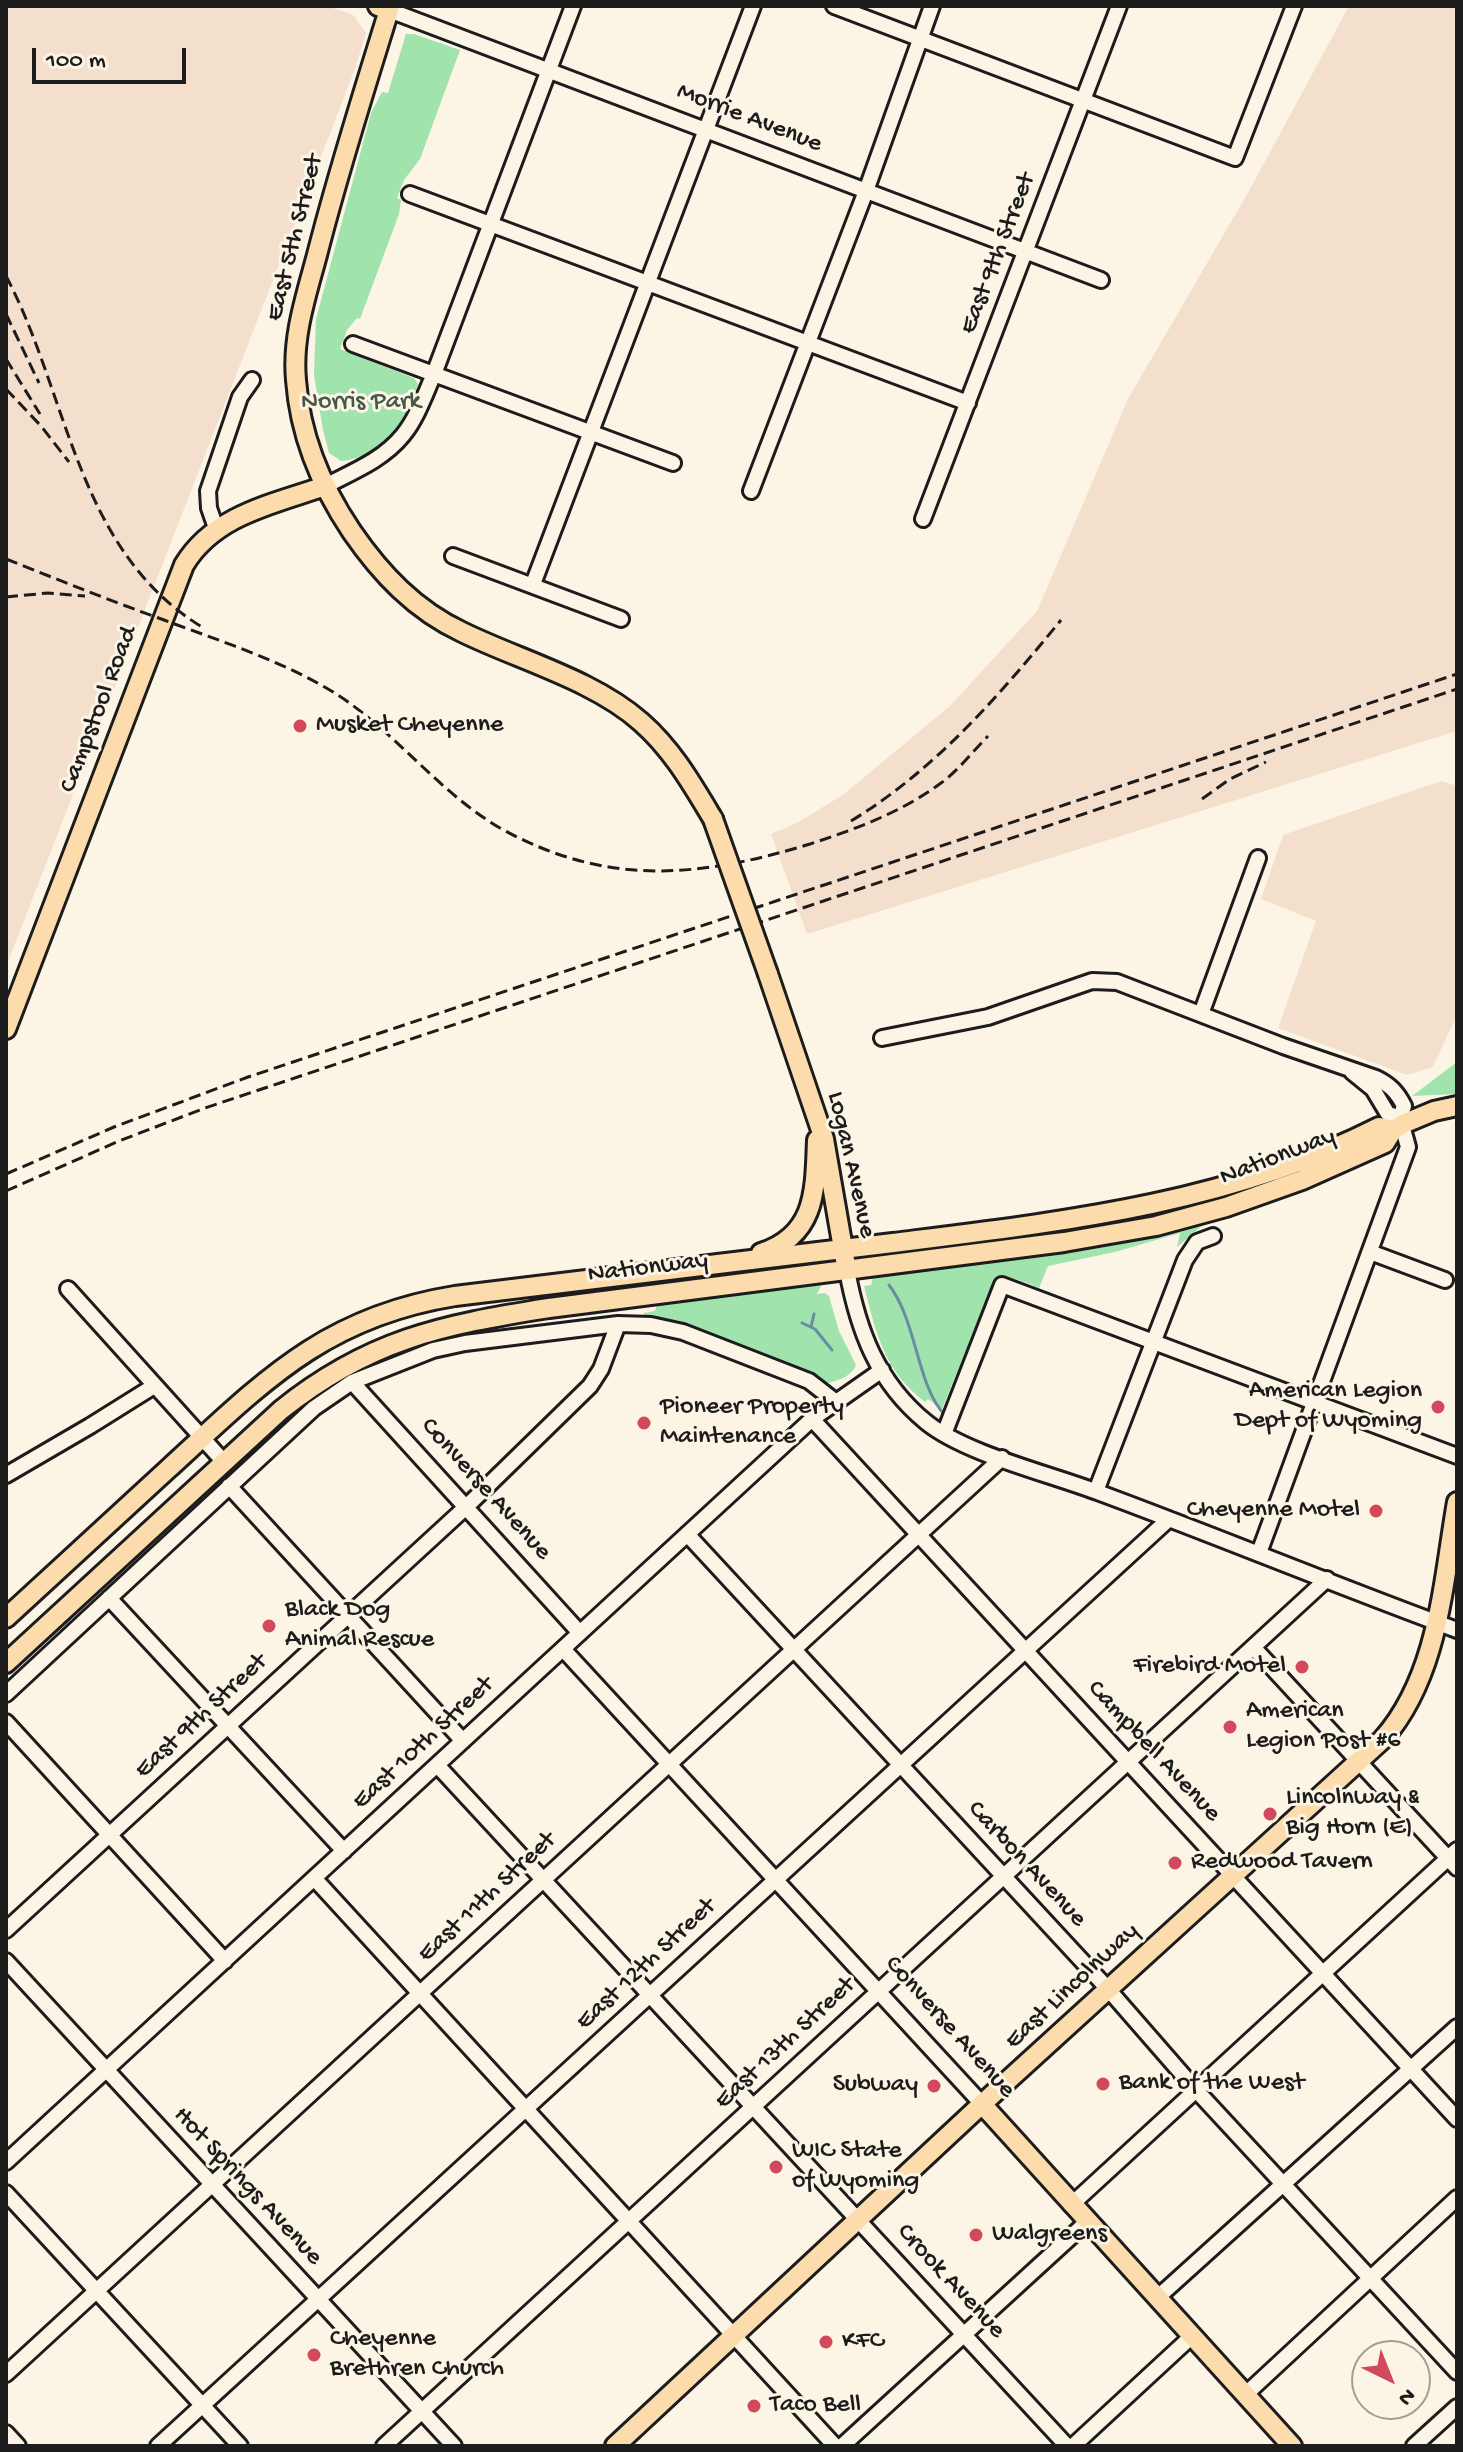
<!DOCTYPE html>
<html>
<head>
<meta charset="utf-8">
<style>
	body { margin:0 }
	#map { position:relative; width:1463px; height:2452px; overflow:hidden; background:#fcf5e5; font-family:"Gochi Hand",sans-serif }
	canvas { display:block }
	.frame { position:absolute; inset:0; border:8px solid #1c1c1c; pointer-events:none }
	.north { position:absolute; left:1351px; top:2340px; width:80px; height:80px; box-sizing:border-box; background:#fcf5e5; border:2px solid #a29e95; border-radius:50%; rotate:137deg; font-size:22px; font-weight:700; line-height:32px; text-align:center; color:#1c1c1c }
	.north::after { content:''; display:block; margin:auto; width:28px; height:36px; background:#d1495b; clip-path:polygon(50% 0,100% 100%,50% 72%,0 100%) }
	.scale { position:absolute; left:32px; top:48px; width:154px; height:36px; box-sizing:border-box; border:4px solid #1c1c1c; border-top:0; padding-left:10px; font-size:24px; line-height:28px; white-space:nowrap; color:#1c1c1c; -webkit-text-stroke:6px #fcf5e5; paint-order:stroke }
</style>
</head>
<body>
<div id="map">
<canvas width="1463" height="2452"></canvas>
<div class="frame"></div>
<div class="north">N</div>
<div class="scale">100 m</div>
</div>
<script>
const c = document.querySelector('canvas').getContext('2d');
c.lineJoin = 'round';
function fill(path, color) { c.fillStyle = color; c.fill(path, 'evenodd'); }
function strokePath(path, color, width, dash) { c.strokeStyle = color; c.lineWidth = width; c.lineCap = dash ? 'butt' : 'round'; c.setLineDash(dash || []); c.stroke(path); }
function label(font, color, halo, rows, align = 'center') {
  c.font = font + ' "Gochi Hand",sans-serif'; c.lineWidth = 6; c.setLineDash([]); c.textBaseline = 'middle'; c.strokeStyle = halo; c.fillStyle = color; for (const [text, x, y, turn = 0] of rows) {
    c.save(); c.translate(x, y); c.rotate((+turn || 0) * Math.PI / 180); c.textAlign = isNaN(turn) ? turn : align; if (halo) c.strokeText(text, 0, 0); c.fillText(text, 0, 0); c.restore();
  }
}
const built = new Path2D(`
	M6 6H327L353 15 366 33 355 69 6 967Z
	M1349 6H1457V731L807 934 771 834 797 823 844 794 950 706 1037 611 1128 399 1249 191Z
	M1441 781 1457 786V1015L1433 1067 1407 1075 1278 1028 1316 921 1261 899 1283 835Z`);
const green = new Path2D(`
	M406 34H414L460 50 420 159 404 180 397 198 401 200 399 214 360 319 357 318 347 330 340 349 414 378 418 384C414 394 412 405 408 414 396 438 367 459 341 461L329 453 323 430 314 375 316 319 371 113 382 92 388 93Z
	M1457 1062V1094L1412 1096Z
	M1213 1217 1214 1220 1203 1225 1177 1247 1180 1233 1115 1252 1048 1266 1039 1288C1021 1280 1004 1271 990 1291L942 1409 928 1399 925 1402C884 1371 876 1333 864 1286L871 1285 874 1272Z
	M822 1284 817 1294 825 1293 829 1296 839 1331 856 1365C851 1378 835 1381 825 1384L810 1371 705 1331 682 1324 642 1320 644 1313 655 1311 657 1305Z`);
const stream = new Path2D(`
	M889 1285C917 1321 917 1387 945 1415
	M802 1323 815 1329 832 1350
	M811 1327 814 1314`);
const minor = new Path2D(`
	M391 6 389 10 1101 280
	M834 6 1235 158 1294 6
	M410 194 968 403
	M353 344 673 463
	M325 486C352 472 383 460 403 435 417 418 425 394 434 374L573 6
	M751 491 866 191 932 6
	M923 519 1119 6
	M216 528 209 508 208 491 240 397 252 380
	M453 556 621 619
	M533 584 753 6
	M1201 1014 1258 858
	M882 1038 988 1017 1092 981 1117 982 1283 1046 1376 1078C1390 1085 1397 1092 1404 1106L1400 1118
	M1370 1252 1445 1280
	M847 1270C858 1330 877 1382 926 1422 965 1454 1051 1474 1100 1493 1219 1537 1337 1586 1457 1630
	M68 1289 224 1462
	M352 1382 580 1633
	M812 1419 1457 2119
	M944 1434 1002 1285 1457 1456
	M6 1475 90 1426 154 1386
	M229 1486 463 1741
	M1096 1491 1185 1260 1197 1242 1213 1236
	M687 1534 1108 1989 1196 2090 1457 2372
	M1259 1553 1408 1147 1400 1118 1388 1114 1373 1089 1352 1072
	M109 1598 344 1851
	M1253 1647 1457 1868
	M563 1649 982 2104
	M6 1694 314 1408 352 1382 433 1350 465 1343 618 1324 651 1325 683 1332 809 1381 836 1402
	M6 1722 225 1961
	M437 1765 1067 2446
	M314 1878 835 2446
	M6 1930 466 1507 590 1386 601 1369 618 1324
	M6 1961 454 2446
	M6 2162 812 1419 882 1370
	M6 2193 240 2446
	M1071 2205 1457 1850
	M1157 2298 1457 2027
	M6 2374 1002 1458
	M1246 2394 1457 2198
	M6 2433 18 2446
	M158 2446 1169 1519
	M384 2446 1327 1579
	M842 2446 1087 2222
	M1073 2446 1192 2336
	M1414 2446 1457 2407`);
const major = new Path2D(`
	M378 6 389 10C364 91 338 172 317 255 306 296 292 337 296 380 300 435 321 486 352 532 381 574 415 610 462 632 519 660 594 680 641 722 672 749 692 784 713 819
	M768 974 824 1139 845 1260
	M6 1029 184 565C214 515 273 504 325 486
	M761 1253C817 1235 815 1189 817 1140
	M6 1618C60 1568 114 1519 168 1469 262 1383 323 1317 455 1296 601 1277 747 1261 893 1243 1060 1222 1227 1204 1379 1127L1393 1130
	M6 1663 281 1410C368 1340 441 1325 549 1308L1064 1242 1156 1226 1226 1207 1302 1180 1385 1143 1393 1130 1403 1124 1434 1111 1457 1106
	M982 2104 1292 2446
	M615 2446 982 2104 1383 1739C1439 1675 1443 1582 1457 1502`);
const rail = new Path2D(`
	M6 276C69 395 76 550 202 627
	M6 314 39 383
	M6 359 40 414
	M6 389 41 426 69 462
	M6 559C59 580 111 601 164 620 217 640 271 657 321 685 389 722 433 789 500 828 606 887 698 878 810 844 856 829 902 812 941 783 959 770 973 751 988 736
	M6 597 48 593 85 596
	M1202 799 1230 779 1266 762
	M851 821C935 770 999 696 1061 620
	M1457 866V913
	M6 1174 114 1127 248 1077 1457 674
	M6 1191 119 1141 205 1108 1457 689`);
const majorBridge = new Path2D(`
	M713 819 768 974`);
const markers = [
	[300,726,8,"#d1495b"],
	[1438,1407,8,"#d1495b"],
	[644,1423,8,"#d1495b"],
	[1376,1511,8,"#d1495b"],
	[269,1626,8,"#d1495b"],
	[1302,1667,8,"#d1495b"],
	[1230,1727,8,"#d1495b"],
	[1270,1814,8,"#d1495b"],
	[1175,1863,8,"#d1495b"],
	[1103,2084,8,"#d1495b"],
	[934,2086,8,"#d1495b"],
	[776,2167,8,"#d1495b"],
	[976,2235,8,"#d1495b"],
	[826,2342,8,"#d1495b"],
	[314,2355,8,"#d1495b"],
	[754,2406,8,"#d1495b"]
];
const streetNames = [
	["Morrie Avenue",749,119,21],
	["East 5th Street",296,238,-76],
	["East 9th Street",999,254,-69],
	["Campstool Road",100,710,-69],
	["Nationway",1278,1158,-21],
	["Logan Avenue",850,1165,77],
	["Nationway",648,1269,-7],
	["Converse Avenue",485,1490,48],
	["East 9th Street",202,1717,-43],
	["East 10th Street",424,1744,-43],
	["Campbell Avenue",1153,1752,47],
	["Carbon Avenue",1026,1865,47],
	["East 11th Street",488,1898,-43],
	["East 12th Street",647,1965,-43],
	["East Lincolnway",1073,1987,-43],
	["Converse Avenue",949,2028,48],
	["East 13th Street",786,2044,-43],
	["Hot Springs Avenue",247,2187,47],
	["Crook Avenue",950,2282,47]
];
const parkNames = [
	["Norris Park",361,403]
];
const poiNames = [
	["Musket Cheyenne",316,726],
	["American Legion",1422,1392,"right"],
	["Dept of Wyoming",1422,1422,"right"],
	["Pioneer Property",660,1408],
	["Maintenance",660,1438],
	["Cheyenne Motel",1360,1511,"right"],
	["Black Dog",285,1611],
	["Animal Rescue",285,1641],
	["Firebird Motel",1286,1667,"right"],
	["American",1246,1712],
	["Legion Post #6",1246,1742],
	["Lincolnway &",1286,1799],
	["Big Horn (E)",1286,1829],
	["Redwood Tavern",1191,1863],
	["Bank of the West",1119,2084],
	["Subway",918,2086,"right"],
	["WIC State",792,2152],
	["of Wyoming",792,2182],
	["Walgreens",992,2235],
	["Cheyenne",330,2340],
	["Brethren Church",330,2370],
	["KFC",842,2342],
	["Taco Bell",770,2406]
];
fill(built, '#f3dfcc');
fill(green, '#a1e3ad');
strokePath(stream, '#698da3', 3);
strokePath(minor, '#1c1c1c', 20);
strokePath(major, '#1c1c1c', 24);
strokePath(minor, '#fcf5e5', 14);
strokePath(major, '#fcdcac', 18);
strokePath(rail, '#1c1c1c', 3, [12, 6]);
strokePath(majorBridge, '#1c1c1c', 24, []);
strokePath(majorBridge, '#fcdcac', 18);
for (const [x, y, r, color] of markers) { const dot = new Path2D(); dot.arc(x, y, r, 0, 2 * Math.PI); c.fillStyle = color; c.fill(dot); strokePath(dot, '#fcf5e5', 3); }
label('26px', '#1c1c1c', '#fcf5e5', streetNames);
label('26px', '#445848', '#fcf5e5', parkNames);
label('26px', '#1c1c1c', '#fcf5e5', poiNames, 'left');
</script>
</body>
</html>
